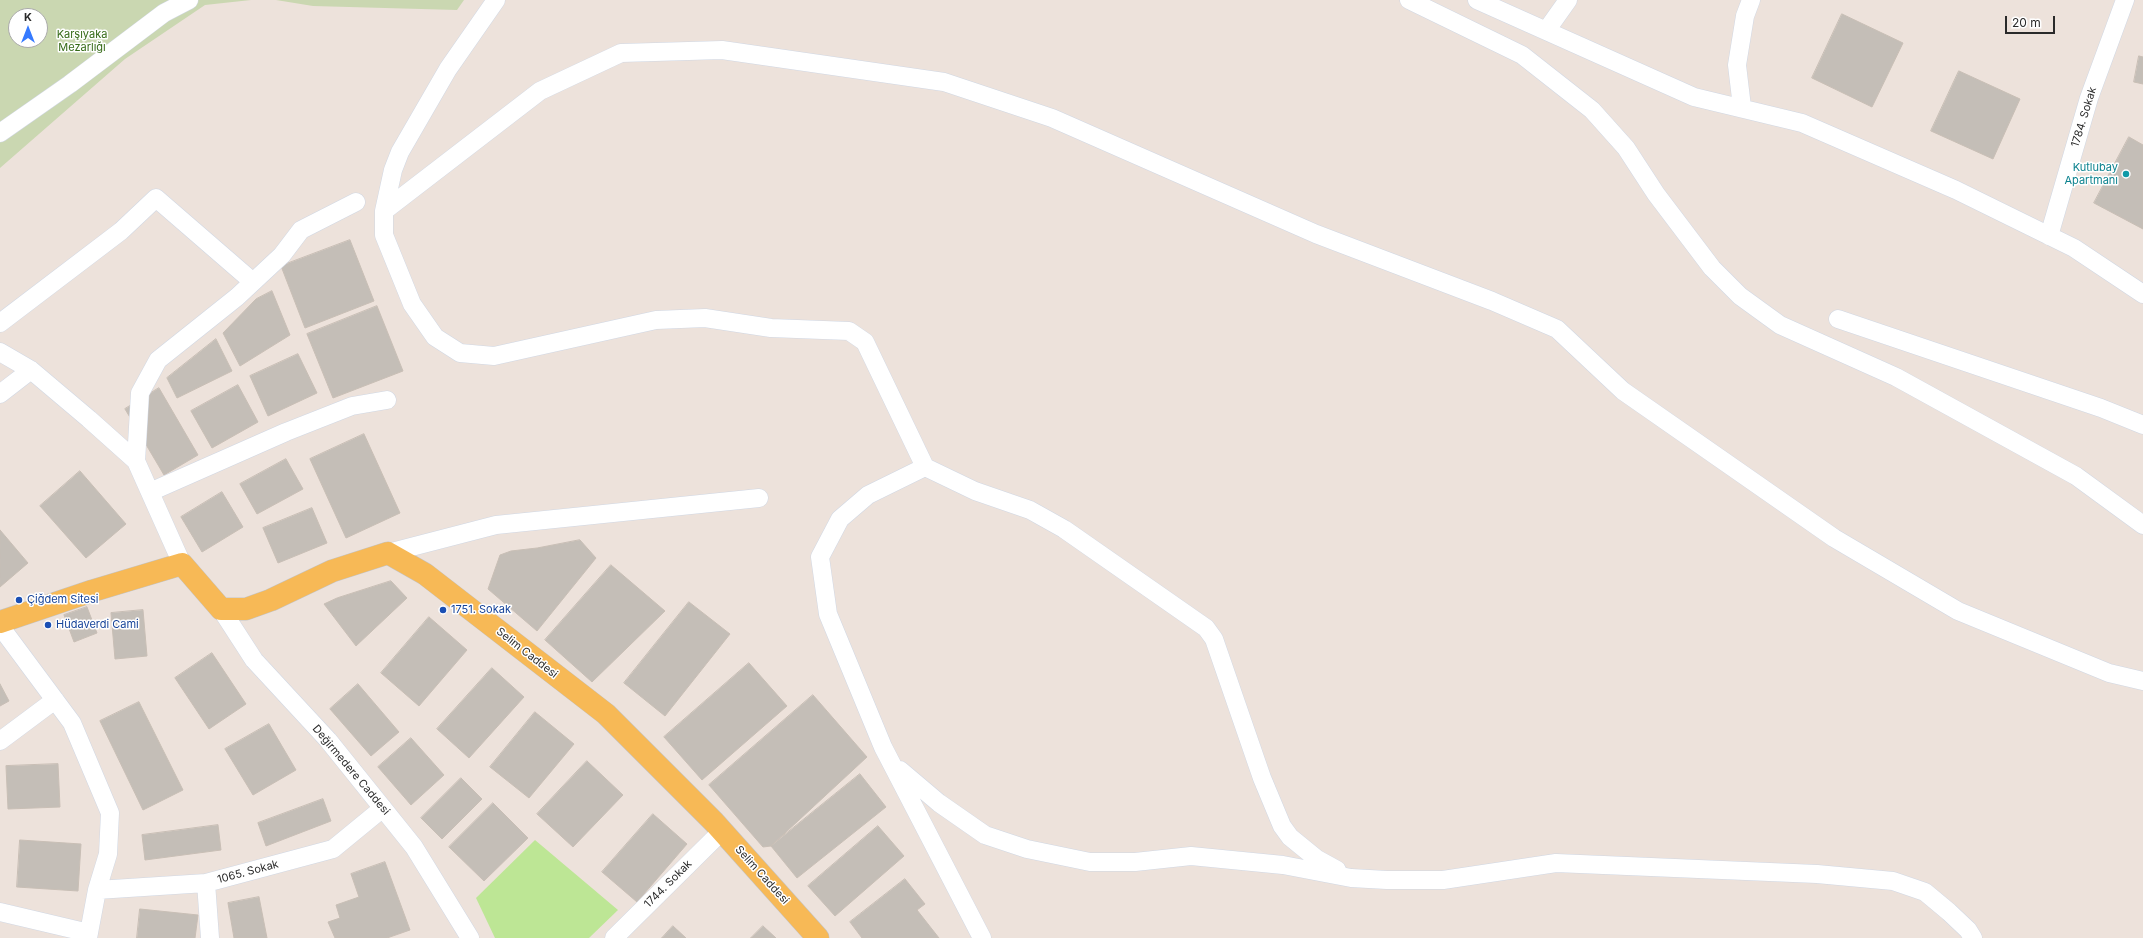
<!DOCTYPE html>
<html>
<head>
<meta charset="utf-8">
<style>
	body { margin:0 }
	#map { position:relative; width:2143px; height:938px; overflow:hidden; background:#ede2db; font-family:Inter,sans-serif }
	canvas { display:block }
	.north { position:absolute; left:8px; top:8px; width:40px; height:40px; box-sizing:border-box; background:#fff; border:1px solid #aaa; border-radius:50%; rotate:0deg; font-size:11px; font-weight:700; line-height:16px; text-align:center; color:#2a2a2a }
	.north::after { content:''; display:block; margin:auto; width:14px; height:18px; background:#367aff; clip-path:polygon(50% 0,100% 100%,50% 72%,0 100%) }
	.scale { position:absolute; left:2005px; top:16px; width:50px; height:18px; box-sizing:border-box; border:2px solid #2a2a2a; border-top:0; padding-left:5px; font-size:12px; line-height:14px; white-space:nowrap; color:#2a2a2a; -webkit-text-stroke:3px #fff; paint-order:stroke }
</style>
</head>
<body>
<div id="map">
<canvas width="2143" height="938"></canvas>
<div class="north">K</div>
<div class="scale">20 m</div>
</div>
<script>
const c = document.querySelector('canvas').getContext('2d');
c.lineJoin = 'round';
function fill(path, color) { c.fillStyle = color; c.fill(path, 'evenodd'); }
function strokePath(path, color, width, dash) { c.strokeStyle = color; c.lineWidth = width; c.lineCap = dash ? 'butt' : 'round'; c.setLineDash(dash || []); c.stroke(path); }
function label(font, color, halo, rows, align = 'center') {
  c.font = font + ' Inter,sans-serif'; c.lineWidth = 3; c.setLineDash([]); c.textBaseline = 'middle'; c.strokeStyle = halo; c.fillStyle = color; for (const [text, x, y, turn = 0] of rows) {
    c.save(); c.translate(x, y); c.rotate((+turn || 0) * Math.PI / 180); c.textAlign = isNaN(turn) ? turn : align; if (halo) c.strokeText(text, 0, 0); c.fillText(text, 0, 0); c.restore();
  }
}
const green = new Path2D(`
	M535 840 618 910 589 938H495L476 898Z`);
const cemetery = new Path2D(`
	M0 0H251L205 5 125 59 0 168ZM16 16H40V40H16Z
	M276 0H464L457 10 313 6Z`);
const building = new Path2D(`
	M1842 14 1903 43 1872 107 1812 78Z
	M2139 56 2143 57V84L2134 82Z
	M1959 71 2020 99 1993 159 1931 131Z
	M2129 137 2143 145V229L2094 203Z
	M350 240 374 301 305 328 281 266Z
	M272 291 290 335 240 366 223 333 256 299Z
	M377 306 403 371 333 398 307 334Z
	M216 339 232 371 177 398 167 378Z
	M298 354 317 393 268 416 250 376Z
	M238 385 258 422 212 448 191 411Z
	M159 388 198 455 164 475 125 409Z
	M364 434 400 513 346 538 310 459Z
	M286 459 303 489 257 514 240 484Z
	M80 471 126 524 86 558 40 506Z
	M222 492 243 527 202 552 181 517Z
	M312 508 327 543 278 563 263 528Z
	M0 530 28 563 0 587Z
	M580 540 596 558 537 631 488 589 500 555 511 551 537 548Z
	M611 565 665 611 592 682 545 640Z
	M391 581 407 598 356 646 324 604 337 598Z
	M689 602 730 634 665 716 624 683Z
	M87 607 97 633 74 642 64 615Z
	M143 610 147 656 115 659 111 613Z
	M429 617 467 650 419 706 381 673Z
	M212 653 246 704 209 729 175 678Z
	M749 663 787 706 702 780 664 737Z
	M492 668 524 697 469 758 437 729Z
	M0 684 9 701 0 706Z
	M358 684 399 732 371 756 330 709Z
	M813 695 867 757 771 846 763 847 709 785Z
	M139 702 183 790 143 810 100 721Z
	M535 712 574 744 529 798 490 767Z
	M269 724 296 770 253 795 225 749Z
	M411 738 444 775 411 805 378 767Z
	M587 761 623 795 573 847 537 814Z
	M58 764 60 807 8 809 6 766Z
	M860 774 886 807 797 878 771 846Z
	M461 778 482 799 442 839 421 818Z
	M323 799 331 821 266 846 258 823Z
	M493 803 528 838 484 881 449 847Z
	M653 814 687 844 637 902 602 872Z
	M218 825 221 850 145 860 142 835Z
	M878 826 904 856 835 916 808 886Z
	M20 840 81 844 78 891 17 887Z
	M385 862 410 930 387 938H335L328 922 340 918 336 905 359 897 351 874Z
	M905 879 925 904 917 910 939 938H862L850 922Z
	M259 897 267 938H234L228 903Z
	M140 909 198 915 195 938H137Z
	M673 926 686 938H662Z
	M763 926 776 938H751Z`);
const minor = new Path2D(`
	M496 0 448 69 400 152 393 170 384 211V235L412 304 435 337 460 353 494 356 656 320 705 318 771 328 849 331 865 342 925 467 868 495 840 519 820 557 828 614 883 747 982 938
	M1409 0 1522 55 1592 110 1626 148 1656 194 1712 268 1740 296 1780 325 1896 377 2076 476 2143 525
	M1477 0 1694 97 1802 123 1956 190 2074 248 2143 294
	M1546 31 1568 0
	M1742 107 1737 65 1745 16 1751 0
	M0 133 70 84 164 13 189 0
	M384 211 540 91 621 53 722 50 944 82 1052 118 1316 234 1492 301 1557 329 1623 391 1834 538 1958 611 2109 673 2143 681
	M2049 236 2089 98 2125 0
	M1838 319 2101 408 2143 425
	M0 323 121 231 156 198 253 282
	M0 352 31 370 89 419 136 461
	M0 394 31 370
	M925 467 975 491 1030 510 1064 529 1206 628 1214 639 1262 778 1282 826 1290 837 1317 859 1337 870
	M150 492 286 432 352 406 387 400
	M388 553 496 525 759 498
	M182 564 136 461 140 393 158 360 237 297 282 255 301 230 356 202
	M221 609 254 660 328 740 414 847 470 938
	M0 626 72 723 110 813 108 854 97 890 88 938
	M0 741 55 700
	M900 770 939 803 985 835 1027 849 1090 862H1135L1191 856 1283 865 1351 878 1387 880H1443L1556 863 1817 874 1893 881 1925 892 1949 912 1968 930 1973 938
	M206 883 210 938
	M97 890 206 883 333 849 383 808
	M0 912 89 933
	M614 938 722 831`);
const major = new Path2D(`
	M0 622 92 591 182 564 221 609H246L271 600 332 571 388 553 425 574 606 714 714 822 818 938`);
const markers = [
	[2126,174,4,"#0f9aa8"],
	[19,600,4,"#1a4fb4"],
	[443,610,4,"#1a4fb4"],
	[48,625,4,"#1a4fb4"]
];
const parkNames = [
	["Karşıyaka",82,35],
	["Mezarlığı",82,48]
];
const streetNames = [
	["1784. Sokak",2084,117,-73],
	["Selim Caddesi",527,653,38],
	["Değirmedere Caddesi",351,770,50],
	["1065. Sokak",248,872,-15],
	["Selim Caddesi",762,875,48],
	["1744. Sokak",668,884,-45]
];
const cultureNames = [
	["Kutlubay",2118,168],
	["Apartmanı",2118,181]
];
const transitNames = [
	["Çiğdem Sitesi",27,600],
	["1751. Sokak",451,610],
	["Hüdaverdi Cami",56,625]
];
fill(green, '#bde695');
fill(cemetery, '#cad7b1');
fill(building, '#c4beb7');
strokePath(building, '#c8beb5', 1);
strokePath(minor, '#d0d7e3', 19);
strokePath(major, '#c3c3c3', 23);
strokePath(minor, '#fff', 18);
strokePath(major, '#f7b956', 22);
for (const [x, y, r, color] of markers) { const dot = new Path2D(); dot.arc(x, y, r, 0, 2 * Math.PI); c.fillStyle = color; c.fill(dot); strokePath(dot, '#fff', 1.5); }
label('11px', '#356a17', '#fff', parkNames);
label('11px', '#2a2a2a', '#fff', streetNames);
label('11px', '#0d838f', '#fff', cultureNames, 'right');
label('11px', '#164399', '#fff', transitNames, 'left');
</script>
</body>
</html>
